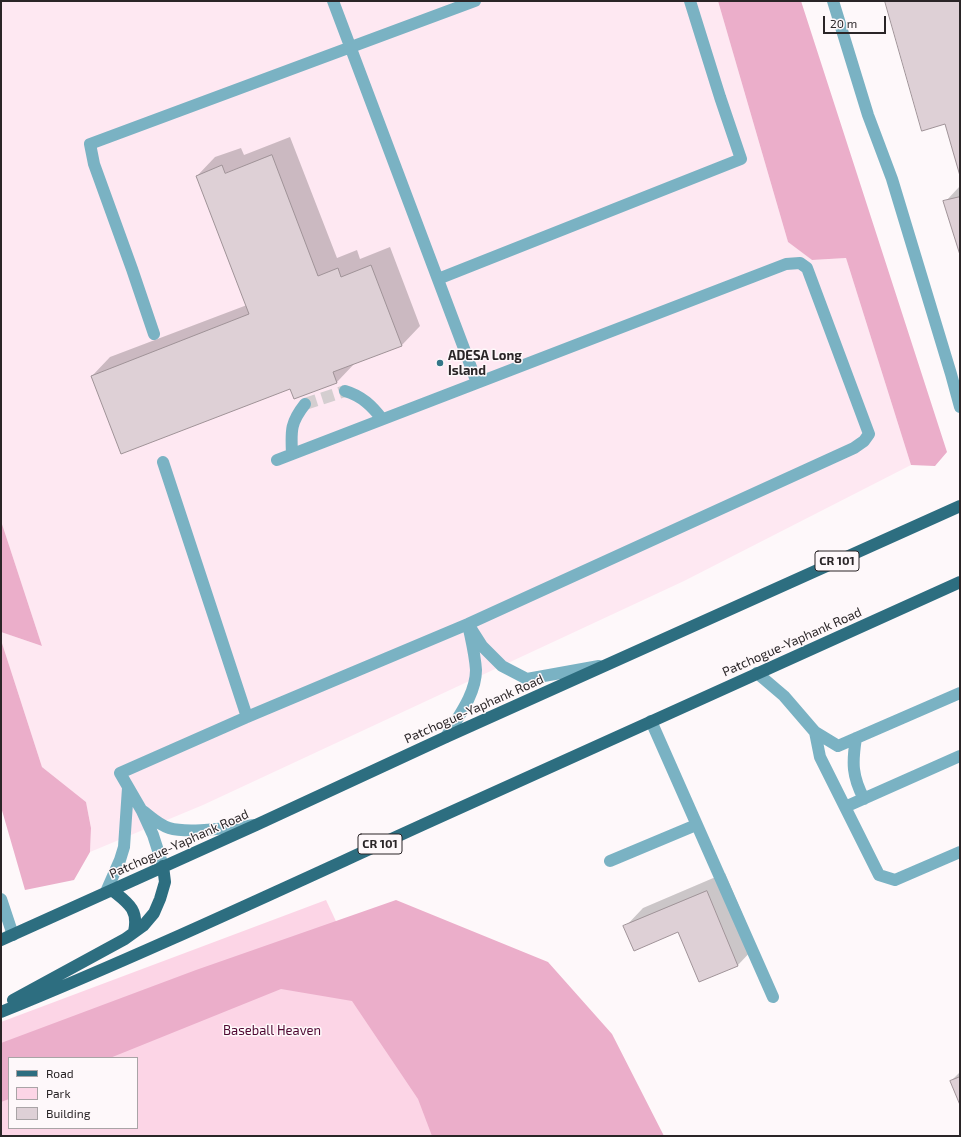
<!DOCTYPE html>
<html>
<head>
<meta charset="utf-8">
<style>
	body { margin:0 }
	#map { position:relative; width:961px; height:1137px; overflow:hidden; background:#fef8fa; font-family:"Exo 2",sans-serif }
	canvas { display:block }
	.frame { position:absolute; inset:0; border:2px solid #2a2527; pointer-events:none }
	.legend { position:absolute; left:8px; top:1057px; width:130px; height:72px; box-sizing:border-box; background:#fef8fa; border:1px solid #a9a4a6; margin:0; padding:5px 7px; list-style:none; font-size:12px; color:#2a2527 }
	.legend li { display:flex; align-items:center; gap:8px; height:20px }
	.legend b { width:20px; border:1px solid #a9a4a6 }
	.scale { position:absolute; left:823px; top:16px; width:63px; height:18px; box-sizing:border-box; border:2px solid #2a2527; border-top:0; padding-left:5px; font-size:12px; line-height:14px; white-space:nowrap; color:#2a2527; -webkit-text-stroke:3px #fef8fa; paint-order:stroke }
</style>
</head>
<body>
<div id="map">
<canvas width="961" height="1137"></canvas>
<div class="frame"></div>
<ul class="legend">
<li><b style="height:5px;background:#2d6e80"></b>Road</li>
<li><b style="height:11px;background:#fcd5e6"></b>Park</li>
<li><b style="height:11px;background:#ded0d6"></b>Building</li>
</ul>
<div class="scale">20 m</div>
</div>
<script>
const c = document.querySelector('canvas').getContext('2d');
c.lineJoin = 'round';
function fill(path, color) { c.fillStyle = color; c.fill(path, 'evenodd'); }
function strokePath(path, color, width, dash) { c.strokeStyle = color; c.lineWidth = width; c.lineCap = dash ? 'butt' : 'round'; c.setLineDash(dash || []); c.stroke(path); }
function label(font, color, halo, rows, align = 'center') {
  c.font = font + ' "Exo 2",sans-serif'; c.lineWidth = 3; c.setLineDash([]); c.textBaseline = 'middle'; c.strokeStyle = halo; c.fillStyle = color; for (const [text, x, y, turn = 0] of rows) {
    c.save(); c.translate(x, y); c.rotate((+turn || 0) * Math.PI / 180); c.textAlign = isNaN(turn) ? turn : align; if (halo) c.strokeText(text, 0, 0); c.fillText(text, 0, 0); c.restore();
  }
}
const built = new Path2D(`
	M1 1H718L788 242 812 260 846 258 911 465 684 581 203 805 90 852 91 828 86 802 42 767 1 640V632L42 646 1 521Z`);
const green = new Path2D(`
	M326 900 437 1136H1V1022ZM9 1058H137V1128H9Z`);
const forest = new Path2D(`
	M718 1H801L947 452 935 466 911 465 846 258 812 260 788 242Z
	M1 521 42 646 1 632Z
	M1 640 42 767 86 802 91 828 90 852 74 880 25 890 1 807Z
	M396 900 548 962 612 1034 664 1136H432L418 1099 352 1001 281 989 110 1058H9V1099L1 1102V1043L196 970Z`);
const shadow = new Path2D(`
	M290 137 337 258 357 250 360 259 390 247 420 326 402 345 355 363 337 382 295 398 291 388 92 376 110 357 247 305 197 176 215 157 241 148 244 155Z
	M960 186V251L945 202Z
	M725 873 756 946 738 965 700 981 679 931 625 927 643 908Z
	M960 1072V1103L951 1081Z`);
const building = new Path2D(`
	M885 1H960V176L945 124 922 131Z
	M272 155 318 276 338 268 341 277 371 265 402 346 333 372 337 383 294 399 290 389 121 454 91 376 249 314 196 176 222 165 225 173Z
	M960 197V255L943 201Z
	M707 891 738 966 699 982 678 932 634 951 623 926Z
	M960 1077V1105L950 1081Z`);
const minorTunnel = new Path2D(`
	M305 404 345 391`);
const minor = new Path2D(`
	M333 1 477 383
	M833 1 868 115 892 179 951 374 960 407
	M438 279 741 159 720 97 690 1
	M154 334 132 269 94 164 90 144 475 1
	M345 391C362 396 372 406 382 419
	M292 454C291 431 290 423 305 404
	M163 462 247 717
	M757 673 784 696 815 732 838 746 960 693
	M651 721 773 997
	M815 732 820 757 879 875 895 880 960 852
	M446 737C458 717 476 694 476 670 475 654 471 639 468 624L482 646 502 666 527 679 599 666
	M856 738C852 763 852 776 864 799
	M845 807 960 756
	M143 811C151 817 159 825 169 828 189 834 232 827 255 825
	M610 861 696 825
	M163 866 153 835 142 811 120 773 247 717 468 624 854 448 864 441 869 434 807 268 800 263 786 264 277 460
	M106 892 120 860 124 847 128 788
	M1 899 13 935`);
const major = new Path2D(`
	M112 890C128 903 139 909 134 932
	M1 940 256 825 446 737 960 506
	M13 1000 125 939 143 926 154 913 160 899 165 882 163 866
	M1 1012C146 953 288 886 431 821 607 741 783 661 960 582`);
const markers = [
	[440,363,4,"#347688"]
];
const shields = [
	[837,561,44],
	[380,844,44]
];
const shieldNames = [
	["CR 101",837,561],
	["CR 101",380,844]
];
const poiNames = [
	["ADESA Long",448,356],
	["Island",448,371]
];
const streetNames = [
	["Patchogue-Yaphank Road",792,642,-24],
	["Patchogue-Yaphank Road",474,709,-24],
	["Patchogue-Yaphank Road",179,844,-24]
];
const parkNames = [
	["Baseball Heaven",272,1031]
];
fill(built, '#fee8f2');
fill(green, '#fcd5e6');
fill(forest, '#ebaeca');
fill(shadow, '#0003');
fill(building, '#ded0d6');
strokePath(building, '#a09398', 1);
strokePath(minorTunnel, '#d4ced0', 12, [12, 6]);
strokePath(minor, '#7ab2c3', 12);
strokePath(major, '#2d6e80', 12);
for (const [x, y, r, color] of markers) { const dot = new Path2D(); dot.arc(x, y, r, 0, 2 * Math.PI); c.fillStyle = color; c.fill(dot); strokePath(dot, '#fef8fa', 1.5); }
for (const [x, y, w] of shields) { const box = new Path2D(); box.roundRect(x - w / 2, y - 10, w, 20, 3); c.fillStyle = '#fef8fa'; c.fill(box); strokePath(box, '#2a2527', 1); }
label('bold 12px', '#2a2527', null, shieldNames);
label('bold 13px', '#2a2527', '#fef8fa', poiNames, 'left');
label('13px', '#2a2527', '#fef8fa', streetNames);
label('13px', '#4f0832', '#fef8fa', parkNames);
</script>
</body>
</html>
